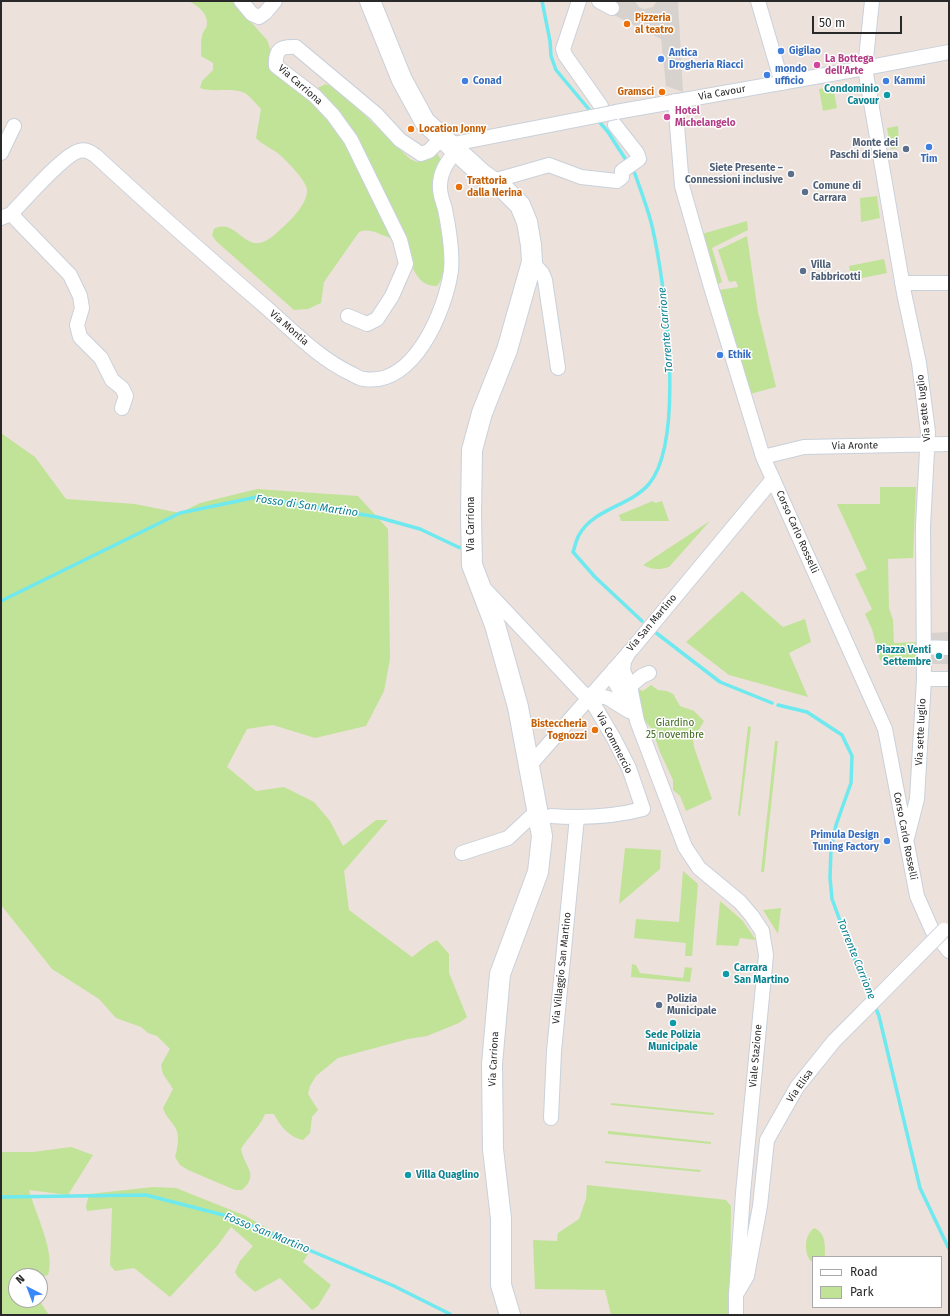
<!DOCTYPE html>
<html>
<head>
<meta charset="utf-8">
<style>
	body { margin:0 }
	#map { position:relative; width:950px; height:1316px; overflow:hidden; background:#ece1db; font-family:"Fira Sans",sans-serif }
	canvas { display:block }
	.frame { position:absolute; inset:0; border:2px solid #292929; pointer-events:none }
	.legend { position:absolute; left:812px; top:1256px; width:130px; height:52px; box-sizing:border-box; background:#fff; border:1px solid #a9a9a9; margin:0; padding:5px 7px; list-style:none; font-size:12px; color:#292929 }
	.legend li { display:flex; align-items:center; gap:8px; height:20px }
	.legend b { width:20px; border:1px solid #a9a9a9 }
	.north { position:absolute; left:8px; top:1268px; width:40px; height:40px; box-sizing:border-box; background:#fff; border:1px solid #a9a9a9; border-radius:50%; rotate:318deg; font-size:11px; font-weight:700; line-height:16px; text-align:center; color:#292929 }
	.north::after { content:''; display:block; margin:auto; width:14px; height:18px; background:#3988fa; clip-path:polygon(50% 0,100% 100%,50% 72%,0 100%) }
	.scale { position:absolute; left:812px; top:16px; width:90px; height:18px; box-sizing:border-box; border:2px solid #292929; border-top:0; padding-left:5px; font-size:12px; line-height:14px; white-space:nowrap; color:#292929; -webkit-text-stroke:3px #fff; paint-order:stroke }
</style>
</head>
<body>
<div id="map">
<canvas width="950" height="1316"></canvas>
<div class="frame"></div>
<ul class="legend">
<li><b style="height:5px;background:#fff"></b>Road</li>
<li><b style="height:11px;background:#c1e397"></b>Park</li>
</ul>
<div class="north">N</div>
<div class="scale">50 m</div>
</div>
<script>
const c = document.querySelector('canvas').getContext('2d');
c.lineJoin = 'round';
function fill(path, color) { c.fillStyle = color; c.fill(path, 'evenodd'); }
function strokePath(path, color, width, dash) { c.strokeStyle = color; c.lineWidth = width; c.lineCap = dash ? 'butt' : 'round'; c.setLineDash(dash || []); c.stroke(path); }
function label(font, color, halo, rows, align = 'center') {
  c.font = font + ' "Fira Sans",sans-serif'; c.lineWidth = 3; c.setLineDash([]); c.textBaseline = 'middle'; c.strokeStyle = halo; c.fillStyle = color; for (const [text, x, y, turn = 0] of rows) {
    c.save(); c.translate(x, y); c.rotate((+turn || 0) * Math.PI / 180); c.textAlign = isNaN(turn) ? turn : align; if (halo) c.strokeText(text, 0, 0); c.fillText(text, 0, 0); c.restore();
  }
}
const green = new Path2D(`
	M188 1H232L267 40 272 54 313 90 326 84 339 90 410 159 417 162 436 152 442 161C443 186 454 271 437 286 413 286 414 262 402 247 396 240 388 237 380 234 372 231 367 229 359 232L324 282 321 303 308 309 294 310 216 241 212 235 214 229C231 220 239 239 254 243 266 245 275 234 283 227 292 219 308 203 307 189 306 181 287 161 281 156 273 148 263 146 256 138L261 109C256 104 251 97 245 93 231 87 214 93 200 88L202 81 213 70V63L201 56C202 49 200 43 202 37 202 33 204 31 206 28 211 16 198 5 188 1Z
	M833 87 837 108 823 111 819 89Z
	M898 126 899 148 891 149 887 128Z
	M877 196 880 218 861 222 860 198Z
	M747 221 748 230 712 248 722 282 718 284 702 234Z
	M747 236 758 312 776 387 750 394 719 290 738 287 736 281 729 282 718 250Z
	M884 259 887 273 852 280 849 266Z
	M1 433 35 457 66 499 135 504 180 513 200 503 257 489 358 496 388 529 390 659 384 691 366 726 315 738 273 725 247 729 227 767 256 791 284 787 314 802 330 821 343 846 376 820H388L344 871 349 910 412 957 429 944 437 940 449 954V973L467 1017 459 1023 427 1036 408 1039 338 1058 316 1076 310 1086 308 1094 318 1110 312 1117 310 1133 303 1140C290 1138 280 1126 274 1114H265C260 1127 248 1137 241 1149 244 1167 260 1174 242 1190H235L188 1170 180 1165 175 1157C177 1150 180 1137 176 1129 172 1121 166 1118 163 1108L173 1089 163 1074 161 1065 170 1049 157 1036 148 1033 141 1027 116 1018 99 999 52 969 1 905Z
	M880 487H916L913 558 888 559 889 608 893 620 894 643 918 642V658L880 660 872 629 865 614 872 609 855 574 867 569 837 504H880Z
	M653 501 655 503 662 501 669 521H621L619 515Z
	M710 521 669 567C659 570 652 570 643 565Z
	M742 591 783 627 805 619 811 642 789 653 808 697 729 675 686 642Z
	M651 685 658 690 667 691 673 694 680 706 694 711 704 721 693 740 694 747 712 799 686 811 680 796 673 790V780L660 752 652 729 641 717 636 688 643 691Z
	M748 726 751 727 740 816 738 815Z
	M775 741H778L764 872H761Z
	M625 848 661 850 660 869 619 904Z
	M683 871 698 884 692 956H685L686 943 634 938 636 919 679 922Z
	M720 901 742 920 756 940 740 938 738 946 716 945Z
	M781 908 778 934 763 910Z
	M632 964 636 965 640 973 683 978 685 967 692 968 690 982 631 977Z
	M611 1103 714 1113 713 1115 611 1105Z
	M608 1131 711 1142V1144L608 1134Z
	M71 1147 93 1155 68 1195 29 1190C35 1213 56 1253 48 1275L40 1277V1276H16V1300H39L49 1315H1V1152H33Z
	M605 1161 701 1170 700 1172 605 1163Z
	M587 1185 718 1199 726 1200 731 1206 730 1315H611L605 1290 535 1289 533 1240 557 1241 558 1233 579 1219 586 1199Z
	M153 1187 176 1188 246 1216 284 1238 308 1254 303 1262 331 1285 318 1306 312 1310 280 1278 255 1292 238 1277 235 1272 240 1261 253 1246 231 1227 218 1245 170 1297 134 1268 115 1271 110 1265 112 1208 87 1211 86 1206 89 1194Z
	M814 1228C826 1233 825 1245 825 1256L813 1257V1263C803 1255 804 1235 814 1228Z`);
const plaza = new Path2D(`
	M618 1H635L639 7 644 9 653 7 657 1H678L683 92 666 86 661 39 610 13Z
	M949 632V664H930L929 633Z`);
const stream = new Path2D(`
	M542 1 550 41 551 56 556 70 592 113
	M597 119 608 132 628 163
	M631 168 635 174C641 191 648 209 652 226 665 282 686 439 649 484 630 506 593 509 579 535 576 540 575 547 573 552L595 577 642 621
	M1 601 180 513 257 497 377 517 420 529 458 547 462 548
	M655 632 720 682 772 703
	M778 705 807 712 842 735 852 756 851 783 836 825 831 848 830 878 832 899 852 953 871 999
	M875 1006 879 1016 920 1188 949 1249
	M1 1197 146 1195 231 1217 394 1286 450 1314`);
const minor = new Path2D(`
	M241 1 252 14 259 17 265 13 275 1
	M579 1 563 49 565 55 601 106
	M599 1 612 8
	M758 1 782 83
	M872 1 865 68 904 293 919 363 928 432 923 526 924 679 917 799 907 838
	M675 101 682 186 711 287 763 457 885 729 917 896 932 930 949 951
	M616 112 865 68 949 52
	M448 145 586 118
	M1 153 14 126
	M493 181 549 165 581 177 617 181 622 177V171L639 159 637 153 615 125
	M11 214 70 275 80 296 82 308 77 325 80 337 101 358 112 380 122 388 126 396 122 408
	M1 218 11 214C24 201 63 155 79 151 86 149 90 152 96 156 152 208 210 259 268 309 295 333 320 359 352 374 356 376 360 379 364 379 414 387 445 311 451 271 453 251 449 229 445 209 443 202 440 195 440 188 439 173 447 162 456 151
	M532 262 542 273 545 280 558 368
	M902 283H949
	M348 316 367 324 377 319 392 296 406 264 400 240 351 140 333 115 315 96 276 66C275 50 280 46 296 47L376 114 400 140 421 154 429 151 442 138
	M763 457 804 447 949 444
	M481 585 594 705 613 737 629 768 643 809C613 817 581 818 551 816
	M924 647 949 648
	M629 652 624 661 623 671 630 686 637 721 685 847 699 868 740 902 752 916 762 931 766 955 743 1193 736 1295V1315
	M614 669 615 682 632 712
	M924 679H949
	M630 686 642 676 649 673
	M591 694 608 698 629 711
	M530 765 632 649 773 479
	M462 853 508 838 538 810
	M551 1118 554 1051 577 817
	M737 1293 747 1276 760 1206 767 1140 797 1087 834 1041 862 1013`);
const secondary = new Path2D(`
	M370 1 402 80 425 122 482 174 505 190 520 205 527 222 531 245 532 262 507 350 482 413 472 450 471 515 472 565 495 625 518 707 542 836 538 872 500 974 492 1064 493 1149 501 1219V1285L510 1315`);
const minorBridge = new Path2D(`
	M586 118 616 112
	M862 1013 944 930`);
const markers = [
	[627,24,4,"#e8710a"],
	[781,51,4,"#3f7fe0"],
	[661,59,4,"#3f7fe0"],
	[817,65,4,"#d1479c"],
	[767,75,4,"#3f7fe0"],
	[465,81,4,"#3f7fe0"],
	[886,81,4,"#3f7fe0"],
	[662,92,4,"#e8710a"],
	[887,95,4,"#0f9aa8"],
	[667,117,4,"#d1479c"],
	[411,129,4,"#e8710a"],
	[929,147,4,"#3f7fe0"],
	[906,149,4,"#5c6f8a"],
	[791,174,4,"#5c6f8a"],
	[459,187,4,"#e8710a"],
	[805,192,4,"#5c6f8a"],
	[803,271,4,"#5c6f8a"],
	[720,355,4,"#3f7fe0"],
	[939,656,4,"#0f9aa8"],
	[595,730,4,"#e8710a"],
	[887,841,4,"#3f7fe0"],
	[726,974,4,"#0f9aa8"],
	[659,1005,4,"#5c6f8a"],
	[673,1023,4,"#0f9aa8"],
	[408,1175,4,"#0f9aa8"]
];
const foodNames = [
	["Pizzeria",635,18],
	["al teatro",635,30],
	["Gramsci",654,92,"right"],
	["Location Jonny",419,129],
	["Trattoria",467,181],
	["dalla Nerina",467,193],
	["Bisteccheria",587,724,"right"],
	["Tognozzi",587,736,"right"]
];
const shopNames = [
	["Gigilao",789,51],
	["Antica",669,53],
	["Drogheria Riacci",669,65],
	["mondo",775,69],
	["ufficio",775,81],
	["Conad",473,81],
	["Kammi",894,81],
	["Tim",929,159,"center"],
	["Ethik",728,355],
	["Primula Design",879,835,"right"],
	["Tuning Factory",879,847,"right"]
];
const hotelNames = [
	["La Bottega",825,59],
	["dell'Arte",825,71],
	["Hotel",675,111],
	["Michelangelo",675,123]
];
const streetNames = [
	["Via Carriona",300,85,41],
	["Via Cavour",722,93,-10],
	["Via Montia",289,328,41],
	["Via sette luglio",924,408,-96],
	["Via Aronte",855,446,-1],
	["Via Carriona",471,524,-90],
	["Corso Carlo Rosselli",797,532,66],
	["Via San Martino",652,623,-50],
	["Via sette luglio",921,732,-87],
	["Via Commercio",614,743,63],
	["Corso Carlo Rosselli",905,836,79],
	["Via Villaggio San Martino",562,968,-84],
	["Viale Stazione",756,1056,-85],
	["Via Carriona",494,1059,-87],
	["Via Elisa",800,1086,-55]
];
const cultureNames = [
	["Condominio",879,89],
	["Cavour",879,101],
	["Piazza Venti",931,650],
	["Settembre",931,662],
	["Carrara",734,968,"left"],
	["San Martino",734,980,"left"],
	["Sede Polizia",673,1035,"center"],
	["Municipale",673,1047,"center"],
	["Villa Quaglino",416,1175,"left"]
];
const serviceNames = [
	["Monte dei",898,143,"right"],
	["Paschi di Siena",898,155,"right"],
	["Siete Presente –",783,168,"right"],
	["Connessioni inclusive",783,180,"right"],
	["Comune di",813,186],
	["Carrara",813,198],
	["Villa",811,265],
	["Fabbricotti",811,277],
	["Polizia",667,999],
	["Municipale",667,1011]
];
const parkNames = [
	["Giardino",675,723],
	["25 novembre",675,735]
];
const waterNames = [
	["Torrente Carrione",666,330,-95],
	["Fosso di San Martino",307,506,8],
	["Torrente Carrione",856,959,68],
	["Fosso San Martino",267,1233,22]
];
fill(green, '#c1e397');
fill(plaza, '#d8d2ce');
strokePath(stream, '#6de9ef', 3.5);
strokePath(minor, '#c9d1db', 16);
strokePath(secondary, '#c9d1db', 22);
strokePath(minor, '#fff', 14);
strokePath(secondary, '#fff', 20);
strokePath(minorBridge, '#c9d1db', 16, []);
strokePath(minorBridge, '#fff', 14);
for (const [x, y, r, color] of markers) { const dot = new Path2D(); dot.arc(x, y, r, 0, 2 * Math.PI); c.fillStyle = color; c.fill(dot); strokePath(dot, '#fff', 1.5); }
label('bold 10px', '#c56008', '#fff', foodNames, 'left');
label('bold 10px', '#366cbe', '#fff', shopNames, 'left');
label('bold 10px', '#b23c85', '#fff', hotelNames, 'left');
label('10px', '#292929', '#fff', streetNames);
label('bold 10px', '#0d838f', '#fff', cultureNames, 'right');
label('bold 10px', '#4e5e75', '#fff', serviceNames, 'left');
label('10px', '#3a6619', '#fff', parkNames);
label('italic 11px', '#0d8293', '#fff', waterNames);
</script>
</body>
</html>
